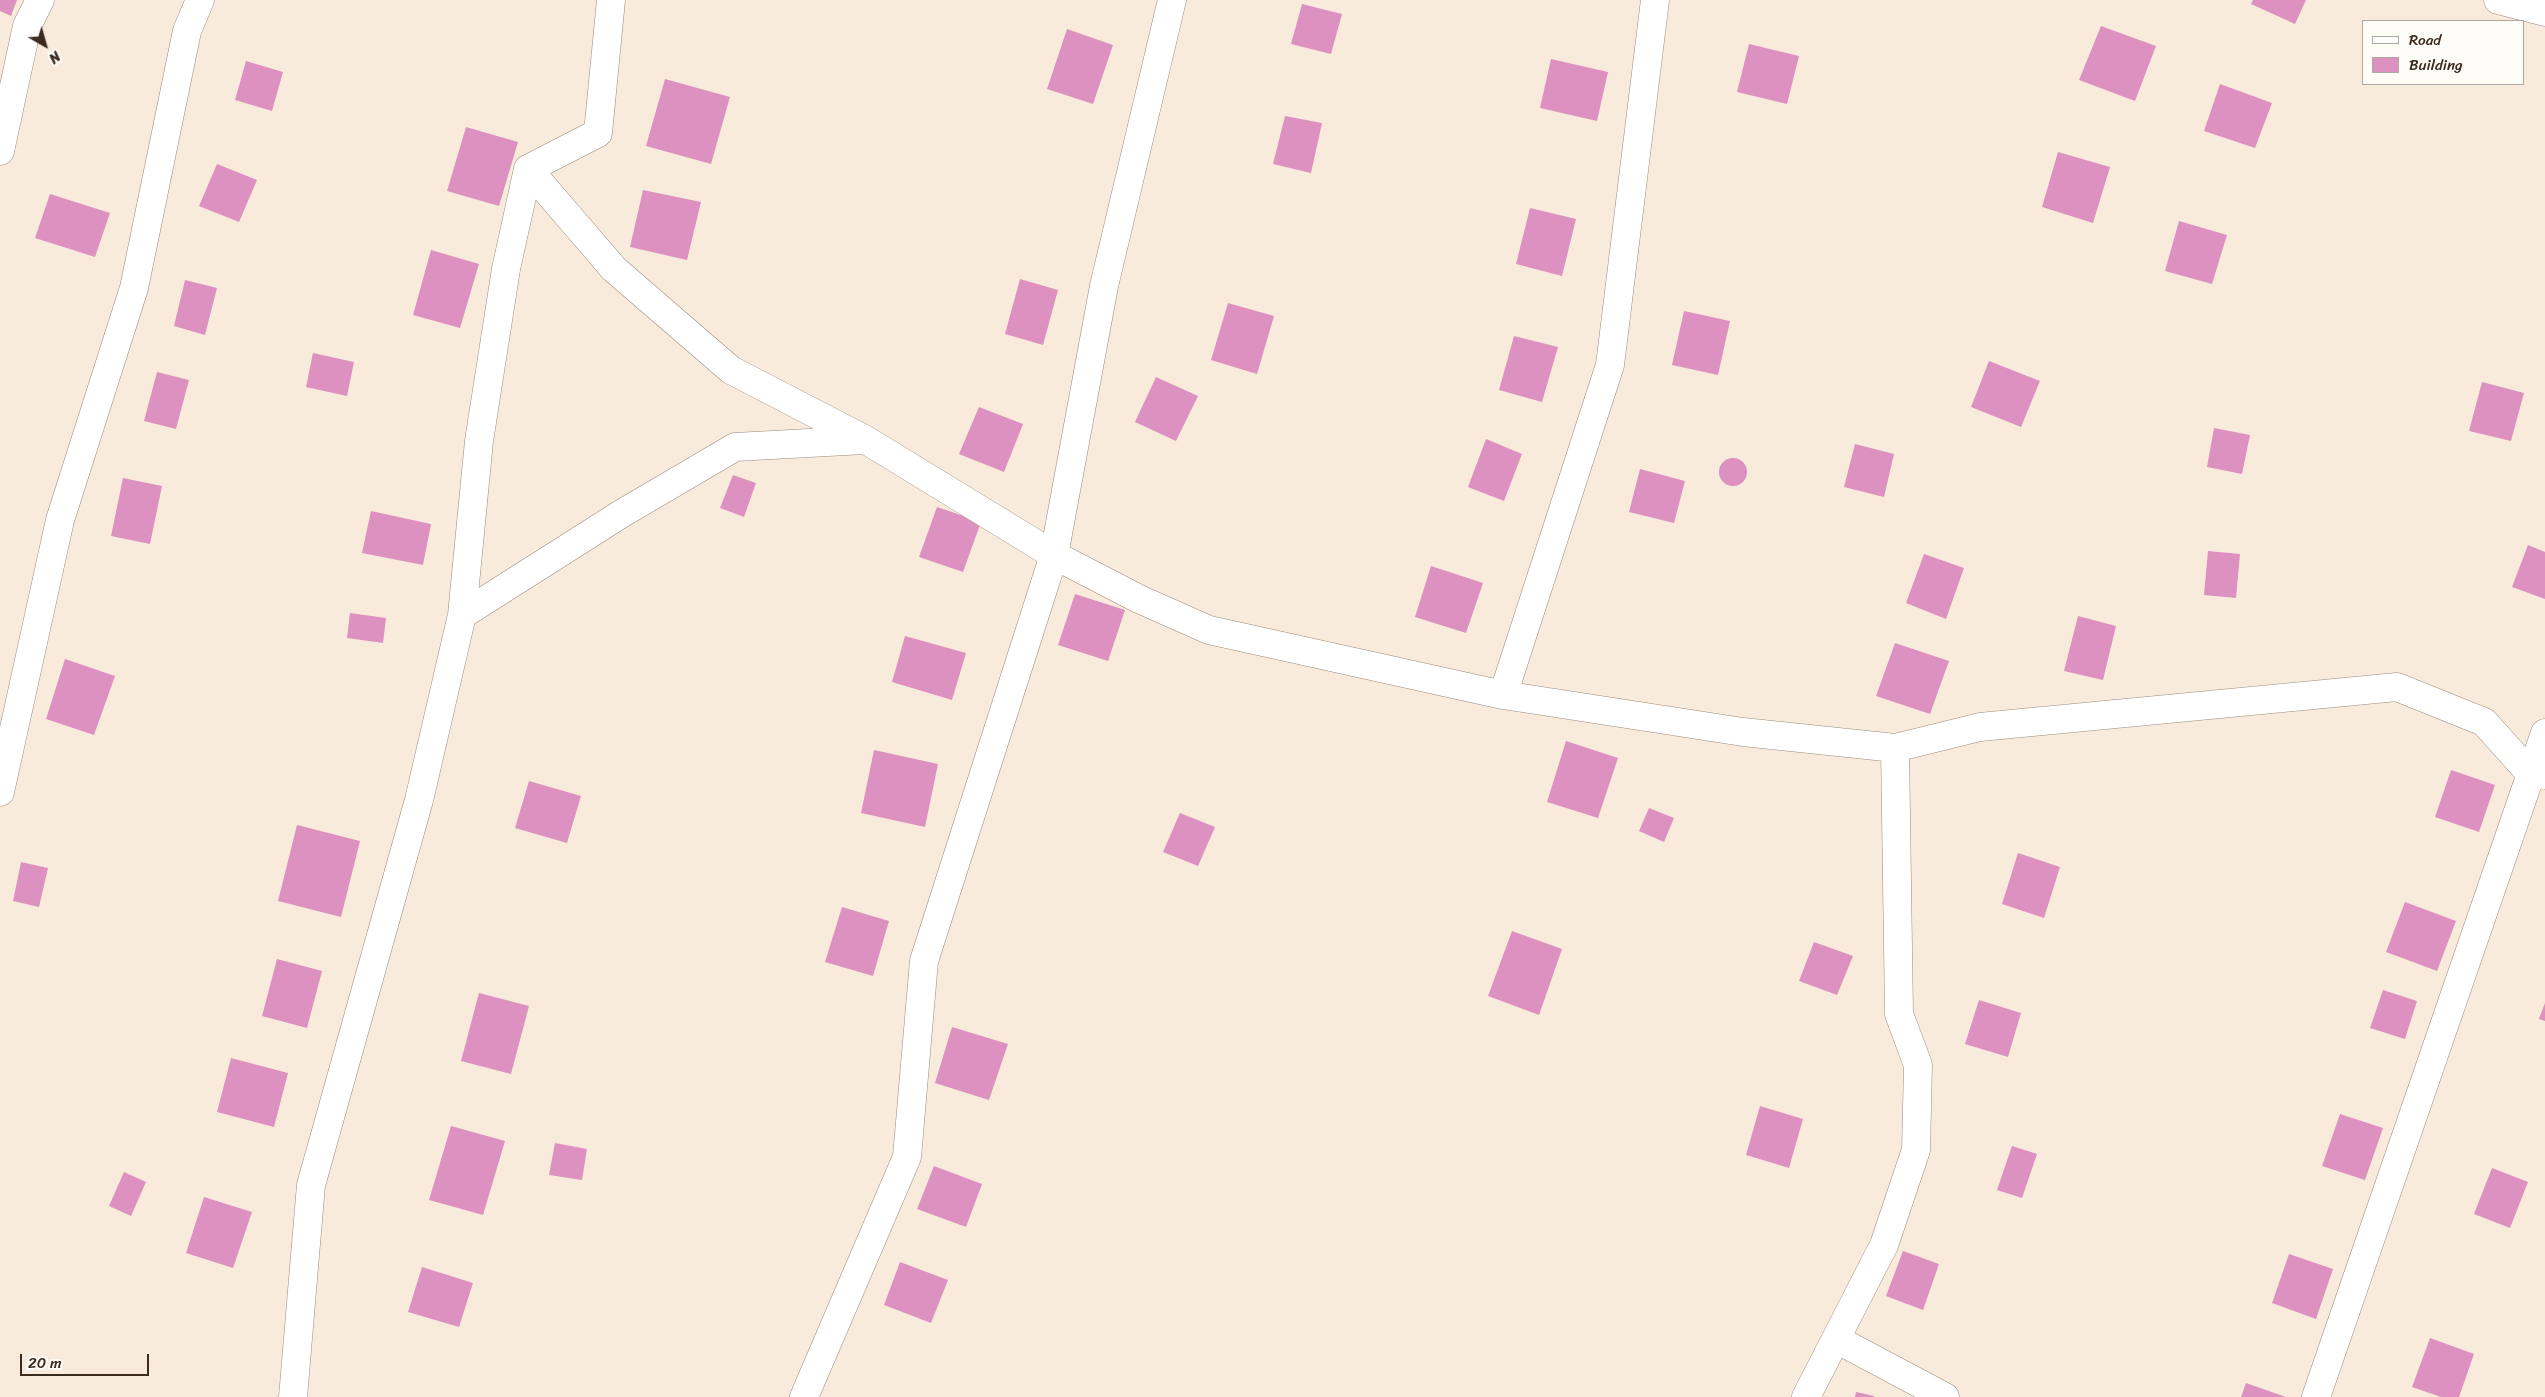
<!DOCTYPE html>
<html>
<head>
<meta charset="utf-8">
<style>
	body { margin:0 }
	#map { position:relative; width:2545px; height:1397px; overflow:hidden; background:#f9ebdb; font-family:Sriracha,sans-serif }
	canvas { display:block }
	.legend { position:absolute; left:2362px; top:20px; width:162px; height:65px; box-sizing:border-box; background:#fdfcf7; border:1px solid #afa8a0; margin:0; padding:6px 9px; list-style:none; font-size:15px; color:#3b2a1e }
	.legend li { display:flex; align-items:center; gap:10px; height:25px }
	.legend b { width:25px; border:1px solid #afa8a0 }
	.north { position:absolute; left:20px; top:20px; width:50px; height:50px; -webkit-text-stroke:4px #fdfcf7; paint-order:stroke; rotate:142deg; font-size:14px; font-weight:700; line-height:20px; text-align:center; color:#3b2a1e }
	.north::after { content:''; display:block; margin:auto; width:18px; height:22px; background:#3b2a1e; clip-path:polygon(50% 0,100% 100%,50% 72%,0 100%) }
	.scale { position:absolute; left:20px; top:1354px; width:129px; height:22px; box-sizing:border-box; border:2px solid #3b2a1e; border-top:0; padding-left:6px; font-size:15px; line-height:18px; white-space:nowrap; color:#3b2a1e; -webkit-text-stroke:4px #fdfcf7; paint-order:stroke }
</style>
</head>
<body>
<div id="map">
<canvas width="2545" height="1397"></canvas>
<ul class="legend">
<li><b style="height:6px;background:#fff"></b>Road</li>
<li><b style="height:14px;background:#dd91c0"></b>Building</li>
</ul>
<div class="north">N</div>
<div class="scale">20 m</div>
</div>
<script>
const c = document.querySelector('canvas').getContext('2d');
c.lineJoin = 'round';
function fill(path, color) { c.fillStyle = color; c.fill(path, 'evenodd'); }
function strokePath(path, color, width, dash) { c.strokeStyle = color; c.lineWidth = width; c.lineCap = dash ? 'butt' : 'round'; c.setLineDash(dash || []); c.stroke(path); }
const building = new Path2D(`
	M0 0H17L11 16 0 11Z
	M2253 0H2306L2295 24 2251 4Z
	M1302 4 1342 14 1331 54 1291 44Z
	M2101 26 2156 46 2135 101 2079 80Z
	M1067 29 1113 45 1093 104 1047 89Z
	M1749 44 1799 56 1787 104 1737 92Z
	M1551 59 1608 72 1597 121 1540 108Z
	M246 61 283 72 272 111 235 100Z
	M665 79 730 97 711 164 646 146Z
	M2220 84 2272 103 2255 148 2204 131Z
	M1285 116 1322 123 1311 173 1273 164Z
	M466 127 518 142 499 206 447 191Z
	M2058 152 2110 167 2093 223 2042 207Z
	M217 164 257 180 239 222 199 206Z
	M643 190 701 202 687 260 630 247Z
	M50 194 110 213 95 257 35 238Z
	M1530 208 1576 219 1562 276 1516 264Z
	M2179 221 2227 235 2212 284 2165 271Z
	M431 250 479 264 460 328 413 315Z
	M1020 279 1058 290 1043 345 1005 334Z
	M185 280 217 288 205 335 174 326Z
	M1228 303 1274 316 1257 374 1211 360Z
	M1684 311 1730 321 1718 375 1672 365Z
	M1514 336 1558 347 1542 402 1499 390Z
	M313 353 354 362 347 396 306 387Z
	M1989 361 2040 381 2021 427 1971 407Z
	M157 372 189 380 176 429 144 421Z
	M1156 377 1198 396 1176 441 1135 422Z
	M2482 382 2524 393 2511 441 2469 431Z
	M979 407 1023 424 1004 472 959 454Z
	M2214 428 2250 435 2242 474 2207 467Z
	M1486 439 1522 454 1504 501 1468 487Z
	M1855 444 1894 454 1884 497 1844 487Z
	M1719 472a14 14 0 1 1 28 0a14 14 0 1 1-28 0Z
	M1640 469 1685 481 1674 523 1629 512Z
	M733 475 756 483 744 517 720 508Z
	M123 478 162 486 150 544 111 536Z
	M937 507 981 522 963 572 919 557Z
	M371 511 431 524 423 565 362 553Z
	M2528 545 2545 552V599L2512 587Z
	M2208 551 2240 554 2236 598 2204 595Z
	M1924 554 1964 568 1946 619 1906 603Z
	M1431 566 1483 583 1466 633 1415 617Z
	M1075 594 1125 610 1108 661 1058 645Z
	M350 613 386 618 383 643 347 638Z
	M2078 616 2116 626 2103 680 2064 671Z
	M905 636 966 653 952 700 892 682Z
	M1895 643 1949 661 1930 714 1876 696Z
	M65 659 115 676 94 735 46 719Z
	M1566 741 1618 758 1598 818 1547 802Z
	M874 750 938 764 925 827 861 813Z
	M2451 770 2495 785 2479 832 2435 817Z
	M529 781 581 796 567 843 515 828Z
	M1649 808 1674 818 1664 842 1639 831Z
	M1180 813 1215 827 1198 866 1163 852Z
	M297 825 360 841 341 917 278 901Z
	M2018 853 2060 867 2044 918 2002 904Z
	M21 862 48 868 39 907 13 901Z
	M2405 902 2456 921 2437 971 2386 952Z
	M842 907 889 921 873 976 825 962Z
	M1512 931 1562 949 1539 1015 1488 996Z
	M1814 942 1853 956 1837 995 1799 981Z
	M277 959 322 971 307 1028 262 1016Z
	M2383 990 2417 1001 2405 1039 2370 1028Z
	M479 993 529 1006 511 1074 461 1061Z
	M1979 1000 2021 1013 2008 1057 1965 1044Z
	M2545 1003V1021L2539 1019Z
	M952 1027 1008 1044 989 1100 935 1083Z
	M231 1058 288 1073 274 1127 217 1112Z
	M1760 1106 1803 1119 1789 1168 1746 1155Z
	M2340 1114 2383 1128 2365 1180 2322 1166Z
	M451 1126 505 1141 483 1215 429 1200Z
	M555 1143 587 1149 582 1180 549 1175Z
	M2012 1146 2037 1154 2022 1198 1997 1190Z
	M934 1166 982 1184 966 1227 917 1209Z
	M2492 1168 2528 1182 2510 1228 2474 1214Z
	M124 1172 146 1182 131 1216 109 1206Z
	M204 1197 252 1212 233 1268 186 1253Z
	M1903 1251 1939 1264 1923 1310 1886 1296Z
	M2289 1254 2333 1269 2316 1319 2272 1303Z
	M900 1262 948 1280 931 1323 884 1305Z
	M422 1267 473 1283 459 1327 408 1312Z
	M2430 1338 2474 1354 2459 1397H2441L2412 1387Z
	M2246 1383 2286 1397H2241Z
	M1856 1392 1874 1396V1397H1855Z`);
const street = new Path2D(`
	M2498 0 2545 12
	M0 151 27 26 40 0
	M528 169 614 269 731 370 866 440 1054 555 1139 599 1209 630 1503 695 1743 732 1895 748 1980 727 2397 687 2484 722 2530 773 2545 775
	M462 615 621 514 735 447 865 440
	M1503 695 1610 365 1655 0
	M0 792 60 520 134 288 187 31 200 0
	M1836 1339 1945 1397
	M293 1397 311 1185 419 800 462 615 479 441 506 269 528 169 598 133 611 0
	M804 1397 907 1157 924 961 1054 555 1104 286 1172 0
	M1806 1397 1884 1245 1916 1150 1918 1065 1899 1014 1895 748
	M2316 1397 2545 733`);
fill(building, '#dd91c0');
strokePath(street, '#9a8a7c', 29);
strokePath(street, '#fff', 28);
</script>
</body>
</html>
